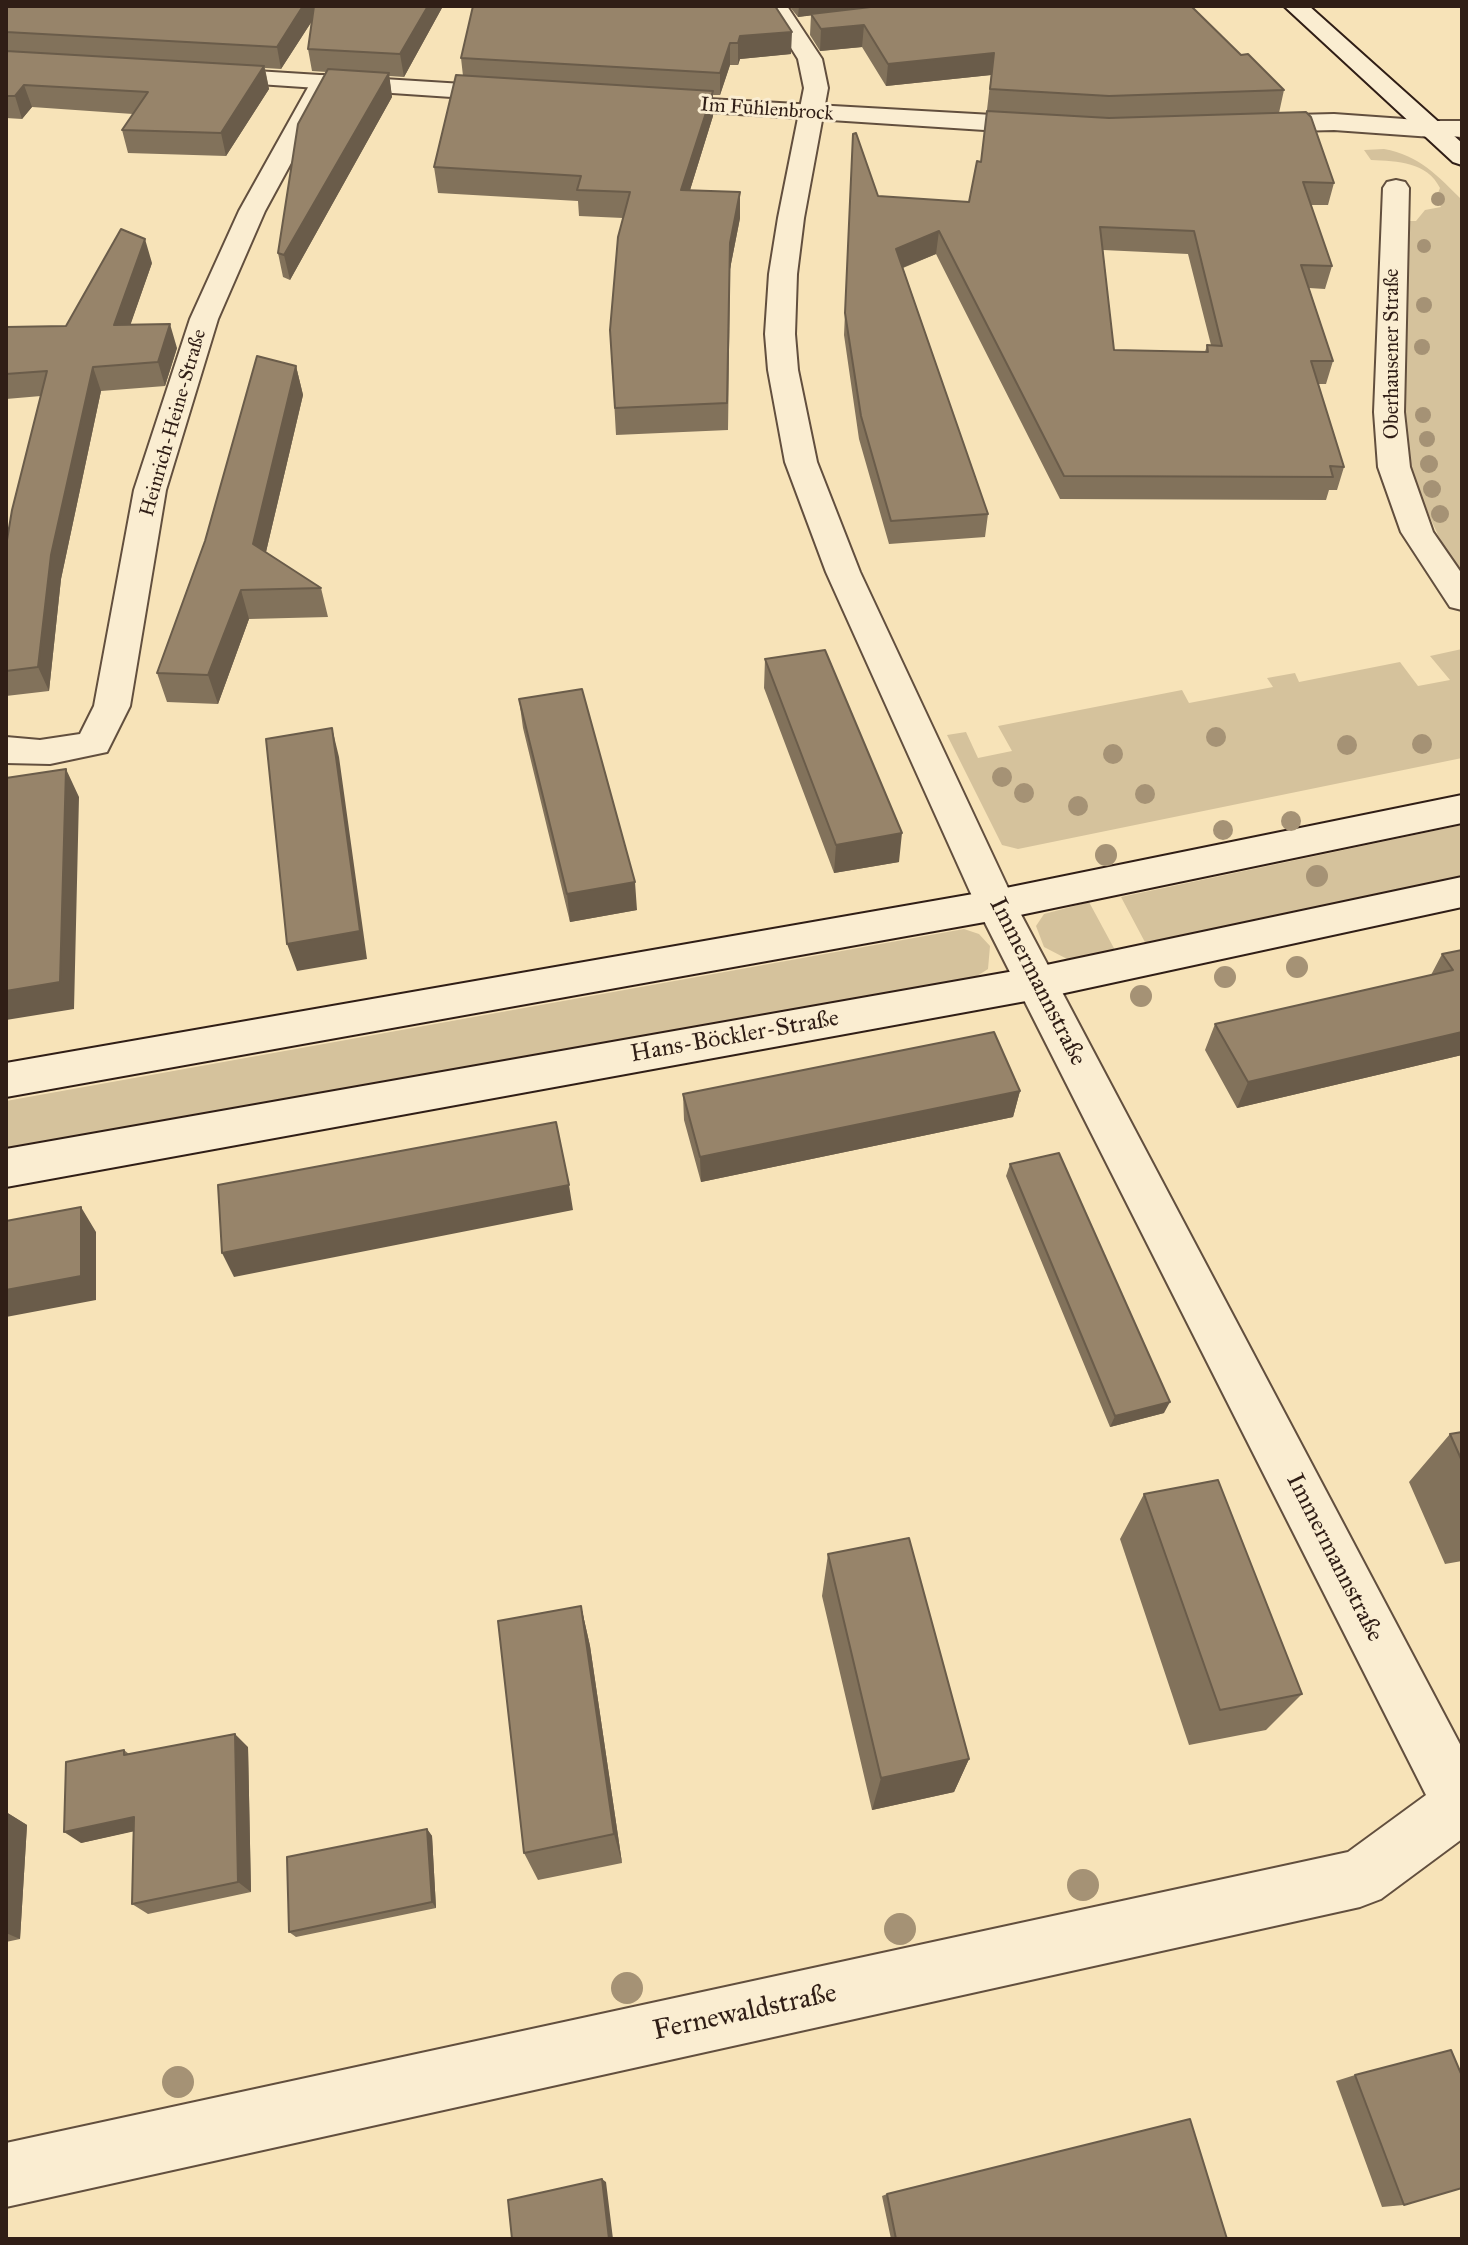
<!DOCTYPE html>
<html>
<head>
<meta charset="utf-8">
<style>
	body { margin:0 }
	#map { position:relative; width:1468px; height:2245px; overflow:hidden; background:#f7e3b8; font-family:"IM FELL Great Primer",serif }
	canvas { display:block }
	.frame { position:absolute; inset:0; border:8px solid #301e16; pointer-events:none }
</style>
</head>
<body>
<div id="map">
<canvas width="1468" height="2245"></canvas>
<div class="frame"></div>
</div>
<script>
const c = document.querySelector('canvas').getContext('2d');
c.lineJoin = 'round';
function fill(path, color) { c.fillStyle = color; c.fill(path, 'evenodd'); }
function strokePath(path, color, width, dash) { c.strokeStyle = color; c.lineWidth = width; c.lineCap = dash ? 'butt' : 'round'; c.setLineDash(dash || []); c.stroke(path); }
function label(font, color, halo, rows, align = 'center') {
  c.font = font + ' "IM FELL Great Primer",serif'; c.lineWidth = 6; c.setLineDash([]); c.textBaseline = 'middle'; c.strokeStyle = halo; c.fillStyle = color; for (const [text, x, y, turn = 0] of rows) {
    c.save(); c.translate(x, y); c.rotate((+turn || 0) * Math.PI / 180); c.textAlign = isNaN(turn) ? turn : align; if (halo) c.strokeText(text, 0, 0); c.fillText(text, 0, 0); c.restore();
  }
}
const green = new Path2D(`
	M1384 149C1419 155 1438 176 1462 200V573L1442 544 1415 484 1409 454 1405 416 1408 221H1416L1425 210 1441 207 1436 198 1440 188C1427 162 1398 161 1371 160L1364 150Z
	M1462 649V758L1018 849 1002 845 947 735 966 732 978 758 1012 751 998 726 1182 690 1189 703 1273 687 1267 678 1295 673 1299 682 1400 662 1418 686 1450 680 1430 656Z
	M1462 825V878L1147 946 1121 897Z
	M1089 902 1116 952 1071 961 1044 947 1036 926 1044 914Z
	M964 929 979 934 990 946 988 969 971 980 6 1159V1101Z`);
const minor = new Path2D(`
	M765 6H787L822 59 828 88 804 218 797 274 795 334 798 370 817 462 860 572 1016 905 1462 1748V1839L1381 1899 1360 1907 6 2207V2143L1348 1852 1426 1795 976 905 826 572 785 462 768 370 765 334 769 274 778 218 804 88 798 59Z
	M323 75 332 77 335 82 265 211 218 319 166 490 130 706 107 752 50 764 6 763V737L40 740 80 734 94 706 134 490 190 319 239 211 311 82 314 77Z
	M1432 121H1462V137L1423 134 1419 129 1423 124Z
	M1396 180 1405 182 1409 188 1404 412 1410 467 1433 532 1462 574V610L1450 607 1401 532 1378 467 1374 412 1383 188 1387 182Z`);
const tertiary = new Path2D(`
	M208 68 511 87 520 89 523 94 520 99 511 101 199 80 196 75 199 70Z
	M655 96 1046 118 1055 121 1059 126 1055 131 1046 134 646 108 643 103 646 98Z
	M1334 114 1432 121 1441 124 1445 129 1441 134 1432 137 1334 130 1254 132 1245 129 1241 124 1245 119 1254 116Z`);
const secondary = new Path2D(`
	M1284 6H1309L1462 143V165L1453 162Z
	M1462 795V823L996 920 6 1097V1063L996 890Z
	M1462 877V907L1037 999 6 1187V1149L1037 967Z`);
const trees = [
	[1438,199,7],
	[1424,246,7],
	[1424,305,8],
	[1422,347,8],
	[1423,415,8],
	[1427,439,8],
	[1429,464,9],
	[1432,489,9],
	[1440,514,9],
	[1216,737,10],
	[1422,744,10],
	[1347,745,10],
	[1113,754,10],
	[1002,777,10],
	[1024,793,10],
	[1145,794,10],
	[1078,806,10],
	[1291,821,10],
	[1223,830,10],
	[1106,855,11],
	[1317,876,11],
	[1297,967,11],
	[1225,977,11],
	[1141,996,11],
	[1083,1885,16],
	[900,1929,16],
	[627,1988,16],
	[178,2082,16]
];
const wall = new Path2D(`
	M6 6H443L404 77 389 76 392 97 290 280 283 277 278 253 327 72 312 71 308 49 312 21 281 69 265 68 269 89 226 156 128 153 122 130 133 114 32 107 22 119 6 118Z
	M775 6 791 54 740 59 738 65H730L720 95H713V116L690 190 740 218 730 269 728 430 616 435 610 330 623 218 579 216 578 201 438 193 434 167 463 76 461 58Z
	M789 6H1191L1241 55 1284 90 1279 113 1334 183 1328 205H1311L1332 266 1325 289 1309 288 1333 361 1326 384H1318L1344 467 1337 490H1329L1326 500 1060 499 936 254 903 268 988 514 985 537 889 544 859 439 844 335 853 134 878 196 969 202 981 162 991 75 886 86 862 47 820 51 810 35 811 15 798 17ZM1103 250 1188 254 1211 345H1207L1205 352 1114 350Z
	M152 263 130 325 177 348 165 386 101 391 61 579 49 691 6 696V546L41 396 6 399V327L66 326Z
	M296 366 303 395 266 552 321 588 328 617 249 619 218 704 167 702 157 673Z
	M765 659 899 862 834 873 764 688Z
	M519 699 637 910 570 922 523 728Z
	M1462 950V1055L1237 1108 1205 1050 1215 1024 1431 975 1442 954Z
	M1020 1091 1013 1117 701 1182 684 1120 683 1094Z
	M1010 1164 1164 1413 1110 1427 1006 1176Z
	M1462 1432V1561L1445 1564 1409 1482 1450 1434Z
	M1144 1494 1302 1694 1266 1730 1189 1745 1120 1539Z
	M828 1554 969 1759 954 1792 872 1810 822 1596Z
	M581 1606 590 1646 622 1863 538 1880 524 1853Z
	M248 1747 251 1892 148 1914 132 1904 133 1831 81 1843 124 1750 129 1754Z
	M6 1812 27 1825 20 1939 6 1942Z
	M427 1829 432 1836 436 1908 296 1937 289 1932Z
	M1355 2075 1404 2205 1382 2207 1336 2081Z
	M887 2194 1227 2239H891L882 2196Z`);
const shadedWall = new Path2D(`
	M303 6H320L321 7 281 69 277 47Z
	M428 6H443L404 77 400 54Z
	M799 6H895L798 17Z
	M864 25 862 47 820 51 821 29Z
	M792 32 791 54 740 59 738 65V43L740 36Z
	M730 43V65L720 95V73Z
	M994 53 991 75 886 86 888 64Z
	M264 66 269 89 226 156 221 133Z
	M389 73 392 97 290 280 284 255Z
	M24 85 32 107 22 119 15 96Z
	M713 91V116L682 216 681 190Z
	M740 192V218L730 269 728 430 730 243Z
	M939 231 936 254 894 271 896 249Z
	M145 239 152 263 122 349 114 325Z
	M170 324 177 348 165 386 158 362Z
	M296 366 303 395 261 573 253 544Z
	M93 367 101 391 61 579 49 691 38 667 51 555Z
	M241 590 249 619 218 704 208 675Z
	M332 728 339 757 367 959 297 971 287 944Z
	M66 769 79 797 74 1009 6 1020V991Z
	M902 833 899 862 834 873 836 845Z
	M635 882 637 910 570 922 567 894Z
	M1462 1032V1055L1237 1108 1248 1082Z
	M1020 1091 1013 1117 701 1182 700 1157Z
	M569 1185 573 1210 234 1277 222 1253Z
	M81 1207 96 1232V1300L6 1317V1290Z
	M1170 1402 1164 1413 1110 1427 1115 1416Z
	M581 1606 590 1646 622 1863 614 1834Z
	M235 1734 248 1747 251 1892 238 1882Z
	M969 1759 954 1792 872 1810 881 1778Z
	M6 1812 27 1825 20 1939 6 1933Z
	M134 1817 149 1828 81 1843 64 1832Z
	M427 1829 432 1836 436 1908 432 1902Z
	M602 2179 606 2182 613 2239H609Z`);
const building = new Path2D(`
	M6 6H303L277 47 6 32Z
	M314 6H428L400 54 308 49Z
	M473 6H775L792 32 740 36 738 43H730L720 73 461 58Z
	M879 6H1191L1241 55 1248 54 1284 90 1109 96 990 89 994 53 888 64 864 25 821 29 811 14Z
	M6 51 264 66 221 133 122 130 148 92 24 85 15 96H6Z
	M328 69 389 73 284 255 278 253 298 124Z
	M456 75 713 91 681 190 740 192 730 243 727 403 615 408 610 330 618 237 630 192 577 190 581 176 434 167Z
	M987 111 1109 118 1306 112 1311 117 1334 183 1303 182 1332 266 1301 265 1333 361H1311L1344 467 1330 466 1333 477 1064 476 939 231 896 249 988 514 891 521 861 416 845 313 853 134 856 133 878 196 969 202 977 161 981 162ZM1100 227 1194 231 1222 346 1207 345 1208 352 1114 350Z
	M121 229 145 239 114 325 170 324 158 362 93 367 51 555 38 667 6 671V546L12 510 47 371 6 374V327L66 326Z
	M257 356 296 366 253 544 321 588 241 590 208 675 157 673 205 541Z
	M825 650 902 833 836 845 765 659Z
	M582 689 635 882 567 894 519 699Z
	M332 728 360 931 287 944 266 739Z
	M66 769 60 982 6 991V778Z
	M1462 950V1032L1248 1082 1215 1024 1453 970 1442 954Z
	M994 1032 1020 1091 700 1157 683 1094Z
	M556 1122 569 1185 222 1253 218 1185Z
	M1059 1153 1170 1402 1115 1416 1010 1164Z
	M81 1207V1276L6 1290V1221Z
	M1462 1432V1461L1450 1434Z
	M1218 1480 1302 1694 1220 1710 1144 1494Z
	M909 1538 969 1759 881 1778 828 1554Z
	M581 1606 614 1834 524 1853 498 1621Z
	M235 1734 238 1882 132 1904 134 1817 64 1832 66 1762 124 1750V1755Z
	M427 1829 432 1902 289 1932 287 1857Z
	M1451 2050 1462 2076V2188L1404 2205 1355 2075Z
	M1190 2119 1227 2239H896L887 2194Z
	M602 2179 609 2239H512L508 2200Z`);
const farStreetnames = [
	["Im Fuhlenbrock",767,110,4],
	["Oberhausener Straße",1393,354,-90],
	["Heinrich-Heine-Straße",174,423,-74]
];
const streetNames = [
	["Immermannstraße",1037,982,63],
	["Hans-Böckler-Straße",735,1037,-10],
	["Immermannstraße",1334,1558,63]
];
const nearStreetnames = [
	["Fernewaldstraße",745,2013,-12]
];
fill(green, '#d5c29c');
strokePath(minor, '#624f3e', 4);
strokePath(tertiary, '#624f3e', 4);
strokePath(secondary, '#301e16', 4);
fill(minor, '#faedd1');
fill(tertiary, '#faedd1');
fill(secondary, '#faedd1');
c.fillStyle = '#a59275';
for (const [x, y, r] of trees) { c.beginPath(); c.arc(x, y, r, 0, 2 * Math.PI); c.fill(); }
fill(wall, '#82725b');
fill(shadedWall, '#6a5c4a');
fill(building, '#97846a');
strokePath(building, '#6a5c4a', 2);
label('20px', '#301e16', '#faedd1', farStreetnames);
label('24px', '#301e16', '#faedd1', streetNames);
label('28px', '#301e16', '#faedd1', nearStreetnames);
</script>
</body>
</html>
